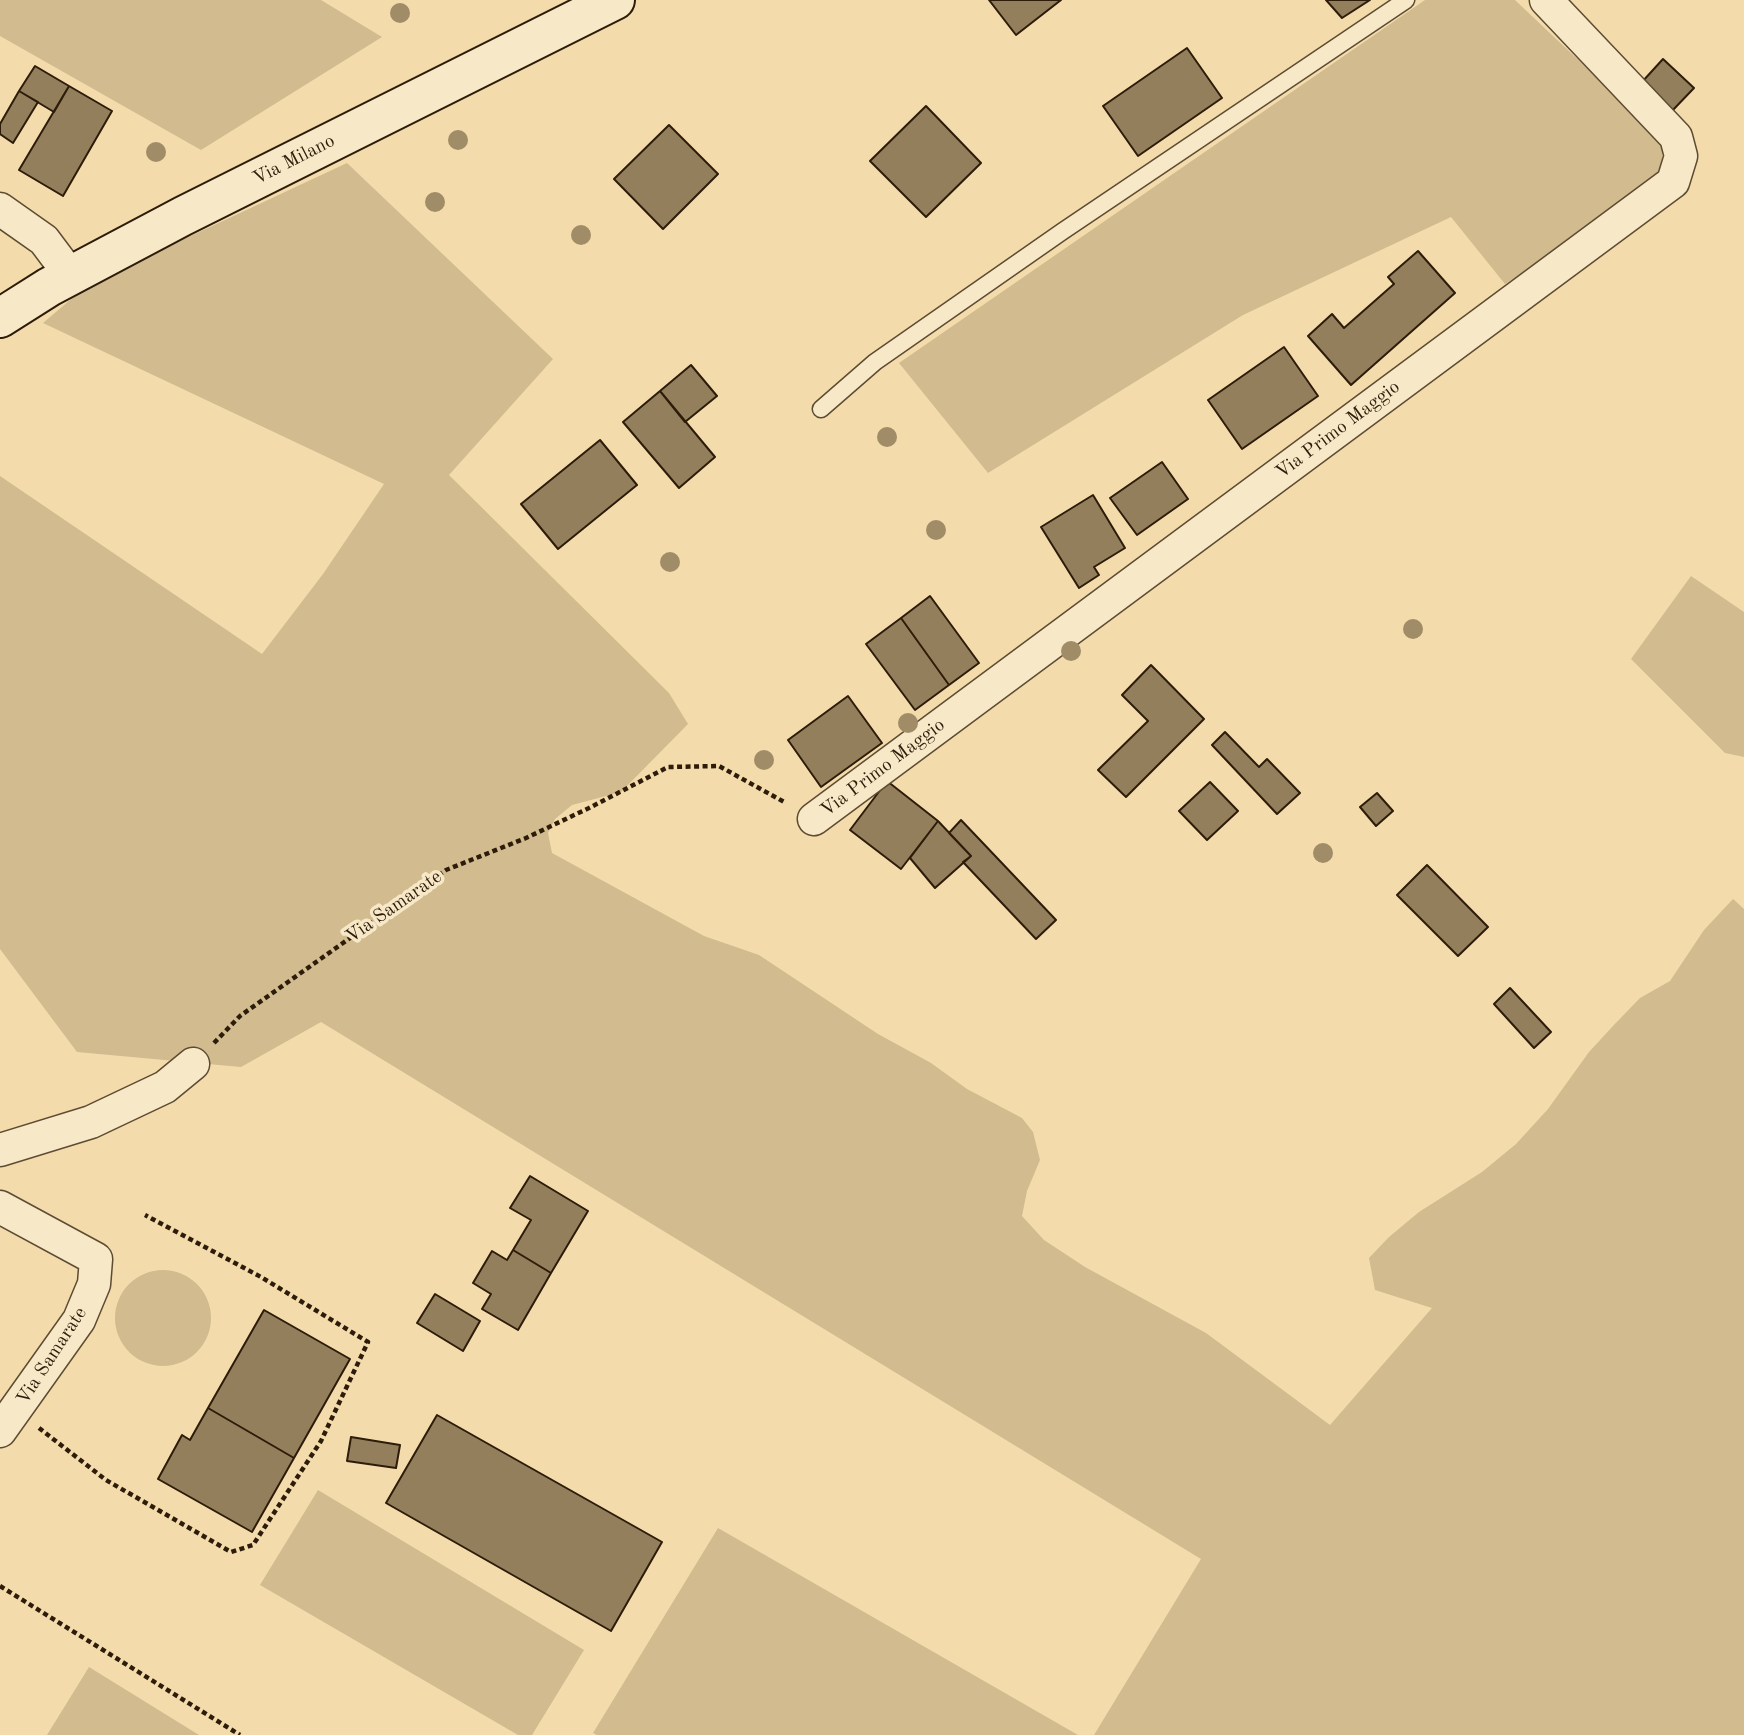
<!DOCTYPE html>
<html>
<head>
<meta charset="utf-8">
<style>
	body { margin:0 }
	canvas { display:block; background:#f3dbab }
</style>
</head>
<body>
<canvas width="1744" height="1735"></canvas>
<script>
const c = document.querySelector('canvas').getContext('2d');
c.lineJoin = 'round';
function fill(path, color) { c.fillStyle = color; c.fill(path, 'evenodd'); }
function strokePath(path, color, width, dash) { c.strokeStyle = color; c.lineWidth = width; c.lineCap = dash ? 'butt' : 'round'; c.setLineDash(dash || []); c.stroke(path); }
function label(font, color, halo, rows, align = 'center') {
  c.font = font + ' "Old Standard TT",serif'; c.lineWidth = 7; c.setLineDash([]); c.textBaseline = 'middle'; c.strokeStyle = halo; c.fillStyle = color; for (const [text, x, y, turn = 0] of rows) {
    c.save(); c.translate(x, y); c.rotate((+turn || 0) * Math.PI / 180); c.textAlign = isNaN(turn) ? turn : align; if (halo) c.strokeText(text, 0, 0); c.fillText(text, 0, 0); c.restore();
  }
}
const green = new Path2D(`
	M0 0H321L382 37 201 150 0 36Z
	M1425 0H1515L1664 141 1659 183 1505 284 1451 217 1243 315 988 473 899 363Z
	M347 163 553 359 449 475 669 693 688 724 621 792 572 805 555 819 548 833 552 853 704 936 759 955 878 1034 931 1063 967 1089 1022 1118 1033 1132 1040 1160 1027 1191 1022 1216 1044 1240 1085 1267 1206 1333 1330 1425 1432 1308 1375 1290 1369 1258 1389 1237 1419 1212 1482 1172 1516 1144 1548 1109 1589 1052 1612 1027 1640 998 1670 981 1704 930 1733 899 1744 909V1735H1094L1201 1559 321 1022 241 1067 77 1052 0 949V476L262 654 323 574 384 484 43 323 90 283Z
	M1691 576 1744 612V757L1725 753 1631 659Z
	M115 1318a48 48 0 1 1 96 0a48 48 0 1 1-96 0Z
	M318 1490 584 1650 532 1735H518L260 1585Z
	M718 1528 1078 1735H597L593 1733Z
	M89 1667 199 1735H47Z`);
const building = new Path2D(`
	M989 0H1061L1016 35Z
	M1326 0H1370L1342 18Z
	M1187 48 1222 98 1138 156 1103 106Z
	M1663 59 1694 88 1672 111 1642 82Z
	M35 66 69 86 54 112 19 91Z
	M69 86 112 111 63 196 19 170Z
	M19 91 38 102 13 143 0 134V124Z
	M926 106 981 163 926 217 870 161Z
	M669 125 718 174 663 229 614 179Z
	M1418 251 1455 293 1351 385 1308 336 1332 314 1344 328 1394 284 1388 277Z
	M1284 347 1318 396 1242 449 1208 400Z
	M691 365 717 396 685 422 660 391Z
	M660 391 715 457 679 488 623 422Z
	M600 440 637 485 558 549 521 504Z
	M1162 462 1188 499 1137 535 1110 498Z
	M1093 495 1125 548 1094 567 1099 575 1079 588 1041 527Z
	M930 596 979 663 949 685 901 618Z
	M901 618 949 685 915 710 866 644Z
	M1151 665 1204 719 1126 797 1098 770 1148 721 1122 695Z
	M848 696 882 743 821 787 788 740Z
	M1225 732 1259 767 1267 759 1300 793 1277 814 1212 745Z
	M887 781 938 821 901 869 850 830Z
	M1210 782 1238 811 1207 840 1179 811Z
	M1377 793 1393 811 1376 826 1360 807Z
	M961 820 1056 920 1036 939 963 862 971 856 949 833Z
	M938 821 971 856 935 888 910 858Z
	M1427 865 1488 927 1458 956 1397 895Z
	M1510 988 1551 1032 1534 1048 1494 1004Z
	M530 1176 588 1211 551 1273 513 1250 531 1220 510 1208Z
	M513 1250 551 1273 518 1330 482 1309 491 1294 473 1283 492 1251 507 1260Z
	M435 1294 480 1321 463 1351 417 1323Z
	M264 1310 350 1359 294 1458 208 1408Z
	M208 1408 294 1458 252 1532 158 1479 182 1435 190 1440Z
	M437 1415 662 1542 611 1631 386 1503Z
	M351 1437 400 1445 396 1468 347 1461Z`);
const path = new Path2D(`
	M214 1043 240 1016 446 870 526 838 589 808 668 767 719 766 786 803
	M39 1428 106 1480 231 1552 253 1545 321 1441 368 1342 261 1277 145 1215
	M0 1586 240 1735`);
const lane = new Path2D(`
	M821 409 875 362 1063 231 1406 0`);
const street = new Path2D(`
	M0 209 44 240 71 276
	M814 819 1673 182 1681 156 1676 137 1546 0
	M0 1150 91 1122 165 1087 193 1064
	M0 1207 96 1259 94 1284 79 1320 0 1431`);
const secondary = new Path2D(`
	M0 318 49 287 183 216 615 0`);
const trees = [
	[400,13],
	[458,140],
	[156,152],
	[435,202],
	[581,235],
	[887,437],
	[936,530],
	[670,562],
	[1413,629],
	[1071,651],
	[908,723],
	[764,760],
	[1323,853]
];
const streetNames = [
	["Via Milano",294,160,-27],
	["Via Primo Maggio",1338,430,-37],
	["Via Primo Maggio",883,768,-37],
	["Via Samarate",394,907,-35],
	["Via Samarate",52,1356,-57]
];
fill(green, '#d1bb8f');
fill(building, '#947f5d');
strokePath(building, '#2d1c09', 2);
strokePath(lane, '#5e4c32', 19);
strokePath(street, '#5e4c32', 35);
strokePath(secondary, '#2d1c09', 42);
strokePath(path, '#2d1c09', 4.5, [5, 3.5]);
strokePath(lane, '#f7e8c8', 16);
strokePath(street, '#f7e8c8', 32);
strokePath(secondary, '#f7e8c8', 38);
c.fillStyle = '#a18c68';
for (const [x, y] of trees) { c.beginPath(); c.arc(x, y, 10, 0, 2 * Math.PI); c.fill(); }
label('19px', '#2d1c09', '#f7e8c8', streetNames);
</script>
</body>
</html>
